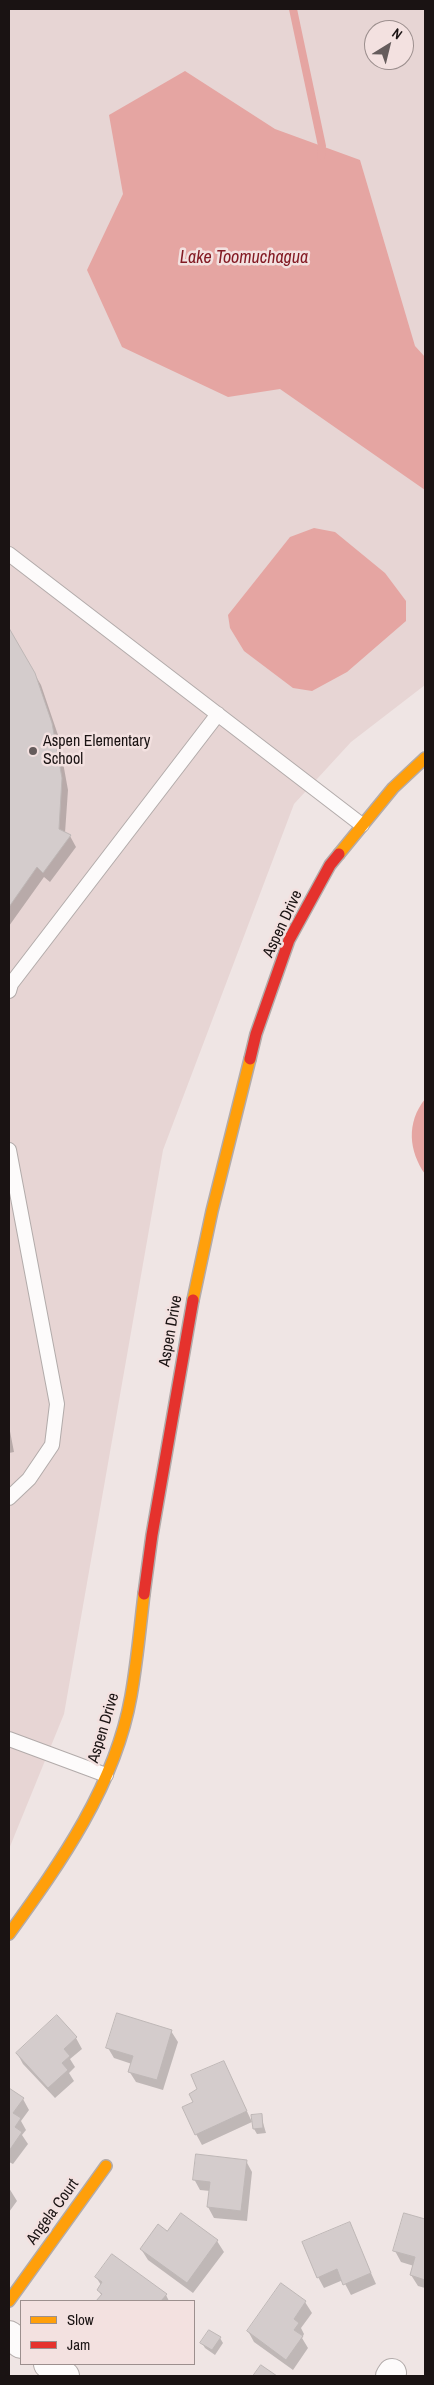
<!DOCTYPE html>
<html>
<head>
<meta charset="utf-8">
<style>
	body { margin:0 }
	#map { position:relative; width:434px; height:2385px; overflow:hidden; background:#efe5e4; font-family:"Archivo Narrow",sans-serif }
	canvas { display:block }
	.frame { position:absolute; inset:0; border:10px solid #1a1313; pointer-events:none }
	.legend { position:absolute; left:20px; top:2300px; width:175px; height:65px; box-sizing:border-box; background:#f3e1e0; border:1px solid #9c8f8e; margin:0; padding:6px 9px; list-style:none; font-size:15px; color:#1a1313 }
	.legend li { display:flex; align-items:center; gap:10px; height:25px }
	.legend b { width:25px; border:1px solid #9c8f8e }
	.north { position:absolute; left:364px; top:20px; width:50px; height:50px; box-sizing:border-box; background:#f3e1e0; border:1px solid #9c8f8e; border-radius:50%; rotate:36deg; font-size:14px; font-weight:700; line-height:20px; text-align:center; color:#1a1313 }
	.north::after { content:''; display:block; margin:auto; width:18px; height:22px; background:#655c5c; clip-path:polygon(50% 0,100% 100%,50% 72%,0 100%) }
</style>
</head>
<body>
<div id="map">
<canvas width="434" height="2385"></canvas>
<div class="frame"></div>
<ul class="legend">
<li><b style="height:6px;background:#ff9f0a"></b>Slow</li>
<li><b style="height:6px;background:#e5322d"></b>Jam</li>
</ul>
<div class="north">N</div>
</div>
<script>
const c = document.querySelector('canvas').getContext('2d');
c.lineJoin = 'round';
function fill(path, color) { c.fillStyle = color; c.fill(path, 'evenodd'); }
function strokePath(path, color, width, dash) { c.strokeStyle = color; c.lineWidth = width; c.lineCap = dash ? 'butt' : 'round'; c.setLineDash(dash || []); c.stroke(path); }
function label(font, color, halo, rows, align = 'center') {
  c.font = font + ' "Archivo Narrow",sans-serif'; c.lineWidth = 5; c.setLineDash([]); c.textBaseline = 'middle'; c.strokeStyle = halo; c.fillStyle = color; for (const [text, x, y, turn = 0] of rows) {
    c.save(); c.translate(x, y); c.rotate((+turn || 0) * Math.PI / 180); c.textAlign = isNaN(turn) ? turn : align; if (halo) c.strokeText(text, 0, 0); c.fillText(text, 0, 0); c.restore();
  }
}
const built = new Path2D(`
	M9 9H425V685L351 742 294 804 163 1150 64 1714 9 1849ZM374 30H404V60H374Z`);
const water = new Path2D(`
	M185 71 275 129 360 160 415 346 425 357V490L280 389 228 397 122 347 87 270 123 194 109 115Z
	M314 528 335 532 385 573 406 601V621L347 672 312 691 293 688 244 651 230 628 228 615 290 537Z
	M425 1099V1174C409 1151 406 1123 425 1099Z`);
const shadow = new Path2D(`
	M9 631 41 685 58 735 68 790 65 833 70 836 76 847 50 882 44 877 9 926Z
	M9 1426 14 1452 9 1453Z
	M57 2017 76 2038 82 2049 70 2059 75 2067 69 2073 74 2081 55 2098 23 2064 17 2053Z
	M171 2031 178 2042 163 2090 136 2082 129 2071 132 2064 114 2058 108 2048Z
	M229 2073 252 2122 202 2145 196 2134 195 2103Z
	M9 2089 23 2099 29 2110 21 2121 26 2130 22 2135 28 2144 13 2164 9 2162Z
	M261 2116 266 2133 257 2134 254 2129Z
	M246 2161 252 2172 247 2221 214 2218 208 2207 210 2191 200 2190 194 2179Z
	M9 2188 17 2201 9 2212Z
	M405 2215 425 2221V2288L418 2286 411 2275 414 2266 401 2262 395 2251Z
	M349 2224 376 2284 351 2295 343 2280 324 2288 318 2277Z
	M168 2233 217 2241 224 2252 193 2293 148 2260 141 2249Z
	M96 2277 166 2295 169 2301H98L102 2296 98 2290 101 2285Z
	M281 2285 305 2302 312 2313 301 2328 304 2334 302 2338 308 2348 293 2370 254 2342 248 2331Z
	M220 2338 223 2343 215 2355 205 2348 202 2343Z`);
const stream = new Path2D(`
	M293 9 322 146 321 156`);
const building = new Path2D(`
	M9 628 35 673 52 723 62 778 59 829 71 835 43 873 37 867 9 907Z
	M117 2013 172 2030 157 2080 128 2072 133 2056 106 2048Z
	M57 2015 77 2037 64 2049 70 2056 62 2063 68 2070 48 2088 16 2053Z
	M224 2061 247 2111 195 2135 182 2107 193 2102 189 2094 197 2089 191 2075Z
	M9 2088 24 2098 13 2113 21 2118 15 2127 22 2132 9 2151Z
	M262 2114 263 2128 253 2129 251 2115Z
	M196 2154 247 2160 241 2211 207 2207 210 2182 193 2180Z
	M181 2213 218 2240 187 2283 140 2249 158 2224 167 2231Z
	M404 2213 425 2219V2280L410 2275 415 2257 393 2251Z
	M350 2222 371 2273 343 2285 337 2269 317 2278 302 2242Z
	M112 2254 167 2294 161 2301H96L102 2294 97 2290 102 2282 95 2277Z
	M281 2283 306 2301 294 2319 299 2323 294 2330 303 2336 286 2360 247 2331Z
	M209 2330 221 2337 212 2350 200 2343Z
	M261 2365 277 2376H253Z`);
const lane = new Path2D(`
	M9 554 362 825
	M9 991 11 984 218 714
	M9 1150 57 1404 52 1445 29 1479 9 1498
	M9 1739 106 1775`);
const street = new Path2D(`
	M9 2335 21 2344
	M48 2364 65 2376
	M390 2376 392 2373`);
const slow = new Path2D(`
	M339 854 393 788 425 758
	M193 1300 212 1211 250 1059
	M9 1934C61 1862 115 1786 131 1696 137 1662 140 1628 144 1594
	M9 2301 106 2166`);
const jam = new Path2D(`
	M250 1059 256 1034 289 940 330 865 339 854
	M144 1594 152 1535 193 1300`);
const markers = [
	[33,751,5,"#655c5c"]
];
const poiNames = [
	["Aspen Elementary",43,742],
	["School",43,760]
];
const streetNames = [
	["Aspen Drive",283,924,-65],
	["Aspen Drive",171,1331,-80],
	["Aspen Drive",104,1728,-73],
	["Angela Court",53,2212,-54]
];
const waterNames = [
	["Lake Toomuchagua",244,258]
];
fill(built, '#e7d5d4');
fill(water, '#e5a5a2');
fill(shadow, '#0003');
strokePath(stream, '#e5a5a2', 8);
fill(building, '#d4cccc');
strokePath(building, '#beb7b6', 1);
strokePath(lane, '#b2abaa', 16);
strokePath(street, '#b2abaa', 30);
strokePath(slow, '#b2abaa', 14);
strokePath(jam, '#b2abaa', 14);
strokePath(lane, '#fdfbfb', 14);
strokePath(street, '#fdfbfb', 28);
strokePath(slow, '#ff9f0a', 11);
strokePath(jam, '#e5322d', 11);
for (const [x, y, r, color] of markers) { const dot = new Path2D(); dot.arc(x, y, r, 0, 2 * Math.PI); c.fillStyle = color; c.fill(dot); strokePath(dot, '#f3e1e0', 2); }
label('16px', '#1a1313', '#f3e1e0', poiNames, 'left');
label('16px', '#1a1313', '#f3e1e0', streetNames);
label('italic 18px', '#831b24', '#f3e1e0', waterNames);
</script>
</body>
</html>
